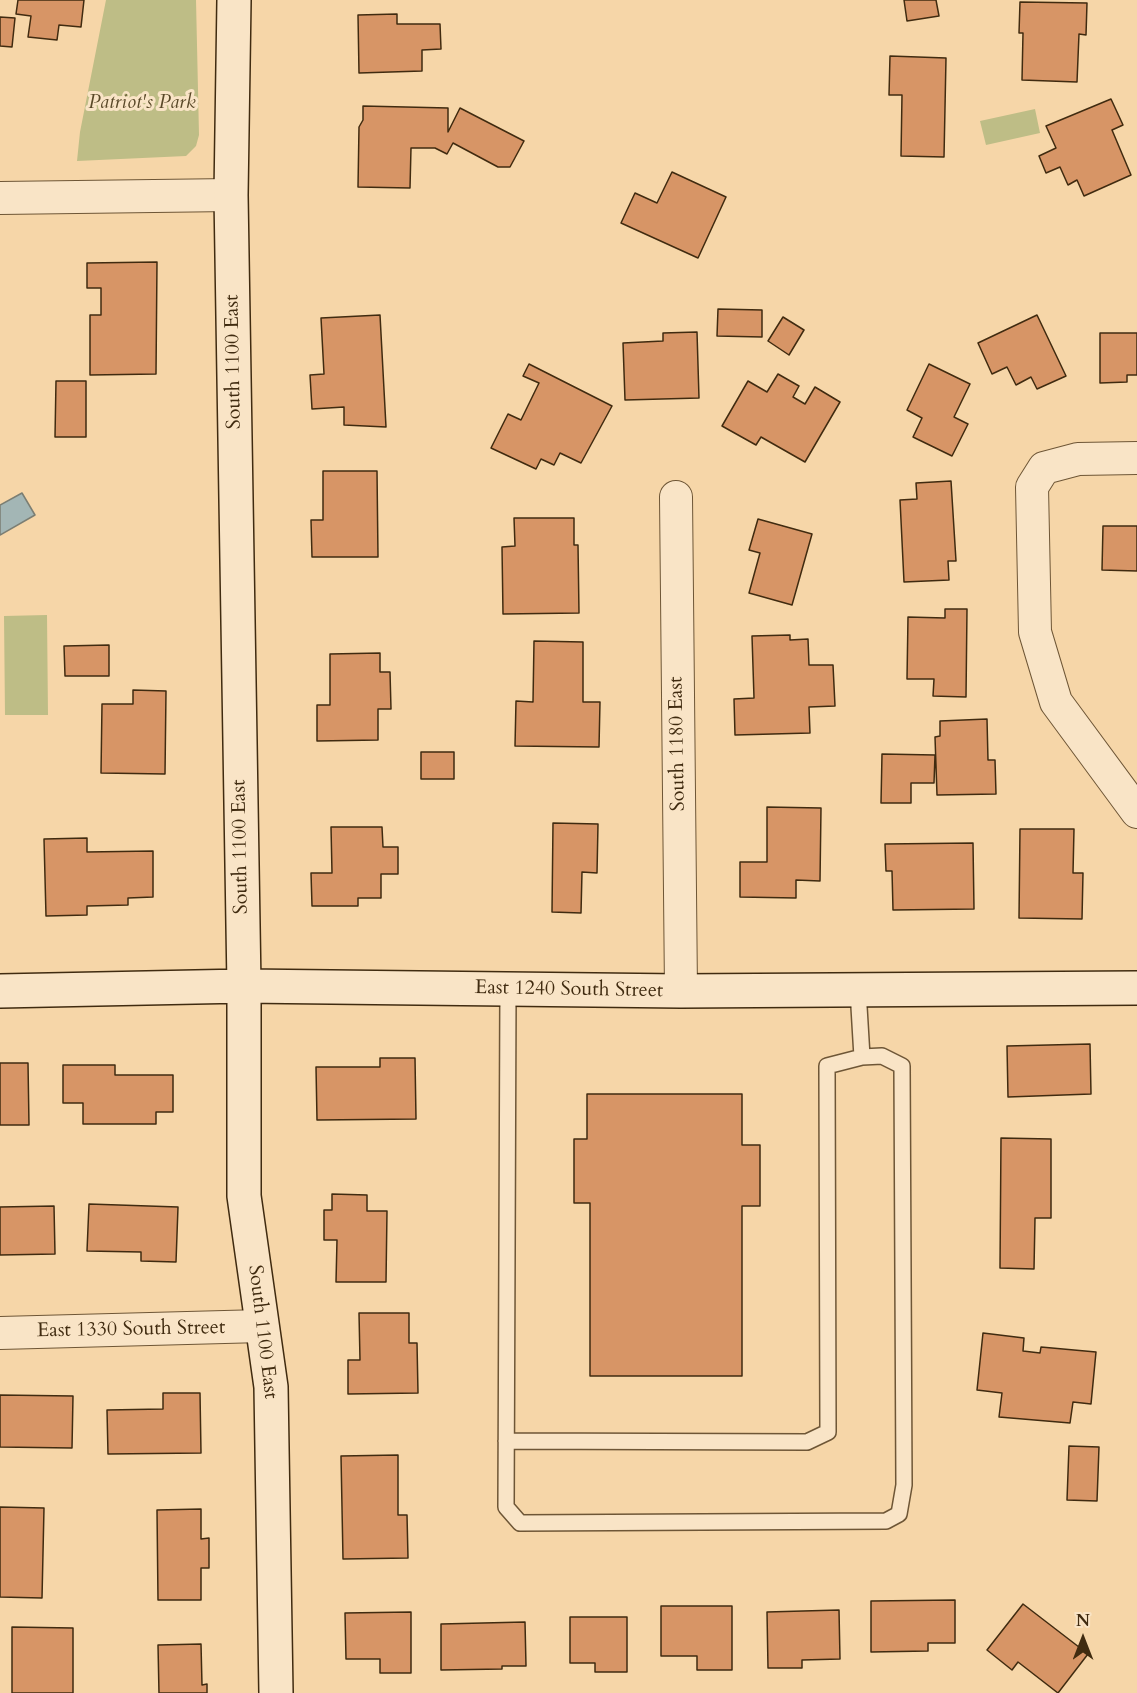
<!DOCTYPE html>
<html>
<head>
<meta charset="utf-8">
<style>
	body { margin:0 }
	#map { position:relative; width:1137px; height:1693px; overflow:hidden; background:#f6d6a8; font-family:Cardo,serif }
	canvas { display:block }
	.north { position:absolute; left:1053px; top:1609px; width:60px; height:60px; -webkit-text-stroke:4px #f9e4c6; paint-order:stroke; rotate:0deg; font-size:16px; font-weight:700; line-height:24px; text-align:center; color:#402b10 }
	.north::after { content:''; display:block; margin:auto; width:21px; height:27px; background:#402b10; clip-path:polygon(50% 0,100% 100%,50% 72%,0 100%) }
</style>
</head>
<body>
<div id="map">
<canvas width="1137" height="1693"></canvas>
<div class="north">N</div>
</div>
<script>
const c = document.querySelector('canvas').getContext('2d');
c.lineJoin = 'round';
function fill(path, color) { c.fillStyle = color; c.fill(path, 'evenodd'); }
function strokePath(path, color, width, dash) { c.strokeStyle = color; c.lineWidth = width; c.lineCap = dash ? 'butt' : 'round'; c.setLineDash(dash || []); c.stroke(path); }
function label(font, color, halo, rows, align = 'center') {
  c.font = font + ' Cardo,serif'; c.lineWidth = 6; c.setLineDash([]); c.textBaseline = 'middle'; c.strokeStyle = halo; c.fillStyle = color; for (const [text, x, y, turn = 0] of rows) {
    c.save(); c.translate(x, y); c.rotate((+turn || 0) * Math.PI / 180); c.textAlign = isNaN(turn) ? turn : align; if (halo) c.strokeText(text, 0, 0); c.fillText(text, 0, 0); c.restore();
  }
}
const green = new Path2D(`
	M106 0H196L199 135 196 146 186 156 77 161 80 132Z
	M1035 109 1040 133 986 145 980 121Z
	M47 615 48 715H5L4 616Z`);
const water = new Path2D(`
	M22 493 35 515 0 535V505Z`);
const building = new Path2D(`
	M18 0H84L81 27 59 25 57 40 28 37 31 16 16 14Z
	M904 0H936L939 16 907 21Z
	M1020 2 1087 3 1086 35 1079 34 1077 82 1022 80 1023 33H1019Z
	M397 14V24H440L441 49 422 50V71L359 73 358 15Z
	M0 17 15 18 12 47 0 46Z
	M890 56 946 58 944 157 901 156 902 95H889Z
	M1111 99 1123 125 1112 130 1131 175 1084 196 1077 180 1068 185 1060 167 1046 173 1039 156 1056 148 1046 126Z
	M363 106 448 108V132L460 108 524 141 510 167H498L453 143 447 154 435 148H411L410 188 358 187 359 127 363 120Z
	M672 172 726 197 698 258 621 223 635 193 657 203Z
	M157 262 156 374 90 375V315H101V288H87V263Z
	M718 309 762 310V337L717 336Z
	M380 315 386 427 344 425V407L312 409 310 375 324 374 321 318Z
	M1037 315 1066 376 1037 389 1031 377 1016 385 1007 367 992 374 978 343Z
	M783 317 804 330 789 355 768 341Z
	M697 332 699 398 625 400 623 343 663 341V333Z
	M1100 333H1137V375H1127V382L1100 383Z
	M529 364 612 406 581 463 560 453 554 465 541 459 536 469 491 448 508 414 521 420 539 383 523 376Z
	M929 364 970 384 954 417 968 424 952 456 913 437 922 418 907 410Z
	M778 374 799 386 793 397 805 404 815 387 840 402 805 462 761 437 756 445 722 426 748 381 767 392Z
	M56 381H86V437H55Z
	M323 471H377L378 557H312L311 520H323Z
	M951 481 956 561H948L949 580 904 582 900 500 917 499 916 483Z
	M514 518H574V545H578L579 613 503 614 502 547 515 546Z
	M758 519 812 534 792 605 749 593 760 553 749 550Z
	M1103 526H1137V571L1102 570Z
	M945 609H967L966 697 933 696 934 679H907L908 617 945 618Z
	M790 635V640L808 639 809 665H833L835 706 809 707 810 733 735 735 734 699 754 698 752 636Z
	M534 641 583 642V702H600L599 747 515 746 516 701 533 702Z
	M109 645V676H65L64 646Z
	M380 653V672H390L391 709H378V740L317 741V705H330V654Z
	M133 690 166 691 165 774 101 773 102 704H133Z
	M987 719 988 760H995L996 794 937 795 935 737 940 736V721Z
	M421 752H454V779H421Z
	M882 754 935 755 934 783H911V803H881Z
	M767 807 821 808 820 881 796 880V898L740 897V862H767Z
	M553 823 598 824 597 873 582 872 581 913 552 912Z
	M331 827H382L383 847H398V874H381V898H358V906H312L311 873H332Z
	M1020 829H1074L1073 873H1083L1082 919 1019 918Z
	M87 838V852L153 851V897L128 898V905L87 906V915L46 916 44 839Z
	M973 843 974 909 893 910 892 871H886L885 844Z
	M1090 1044 1091 1094 1008 1097 1007 1046Z
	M380 1058H415L416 1119 317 1120 316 1067H380Z
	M0 1063H28L29 1125H0Z
	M63 1065H115V1075H173V1112H156V1124H83V1103H63Z
	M587 1094H742V1145H760V1206H742V1376H590V1203H574V1139H587Z
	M1001 1138 1051 1139V1218H1035L1034 1269 1000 1268Z
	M332 1194 367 1195V1211H387L386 1282H336L337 1240H324V1210H332Z
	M89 1204 178 1207 176 1262 141 1261V1252L87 1251Z
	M54 1206 55 1254 0 1255V1207Z
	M359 1313H409V1343H417L418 1393 348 1394V1360H360Z
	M983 1333 1024 1338 1023 1351 1040 1353 1041 1347 1096 1352 1091 1404 1073 1402 1070 1423 999 1417 1002 1393 977 1390Z
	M163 1393H200L201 1453 108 1454 107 1410 163 1409Z
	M0 1395 73 1396 72 1448 0 1447Z
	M1069 1446 1099 1447 1097 1501 1067 1500Z
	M398 1455V1515H407L408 1558 343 1559 341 1456Z
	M0 1507 44 1508 42 1598 0 1597Z
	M201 1509V1539L209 1538V1568H201V1600H158L157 1510Z
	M955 1600V1643H928V1651L871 1652V1601Z
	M1023 1604 1088 1654 1058 1693 1018 1662 1012 1670 987 1650Z
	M661 1606H732V1670H697V1656H661Z
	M839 1610 840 1659 802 1660V1668H768L767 1612Z
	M411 1612V1673H380V1659H346L345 1613Z
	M570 1617H627V1672H595V1663H570Z
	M525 1622 526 1666H502V1669L441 1670V1624Z
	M12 1627 73 1628V1693H12Z
	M201 1644 202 1685 207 1684V1693H159L158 1645Z`);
const lane = new Path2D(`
	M508 990 506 1507 520 1523 886 1521 899 1514 904 1485 902 1066 882 1056 862 1057 858 990
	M506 1441 807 1442 828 1432 827 1066 862 1057`);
const street = new Path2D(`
	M0 198 231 195
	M1137 458 1078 459 1044 468 1032 487 1035 632 1056 702 1137 812
	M676 497 681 991
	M0 1333 262 1326`);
const secondary = new Path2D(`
	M234 0 231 195 244 986V1196L271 1387 276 1693
	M0 991 244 986 681 991 1137 988`);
const parkNames = [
	["Patriot's Park",142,103]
];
const streetNames = [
	["South 1100 East",234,362,-91],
	["South 1180 East",678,744,-91],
	["South 1100 East",241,847,-91],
	["East 1240 South Street",569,990,1],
	["East 1330 South Street",131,1330,-1],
	["South 1100 East",262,1332,83]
];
fill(green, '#bebd86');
fill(water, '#a3b6b5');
strokePath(water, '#7b7e73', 1.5);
fill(building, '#d79566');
strokePath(building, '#402b10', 1.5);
strokePath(lane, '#6e5636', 18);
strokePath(street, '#6e5636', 34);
strokePath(secondary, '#402b10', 36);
strokePath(lane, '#f9e4c6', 15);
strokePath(street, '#f9e4c6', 32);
strokePath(secondary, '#f9e4c6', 33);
label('italic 20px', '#594828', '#f9e4c6', parkNames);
label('20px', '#402b10', '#f9e4c6', streetNames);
</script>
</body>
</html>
